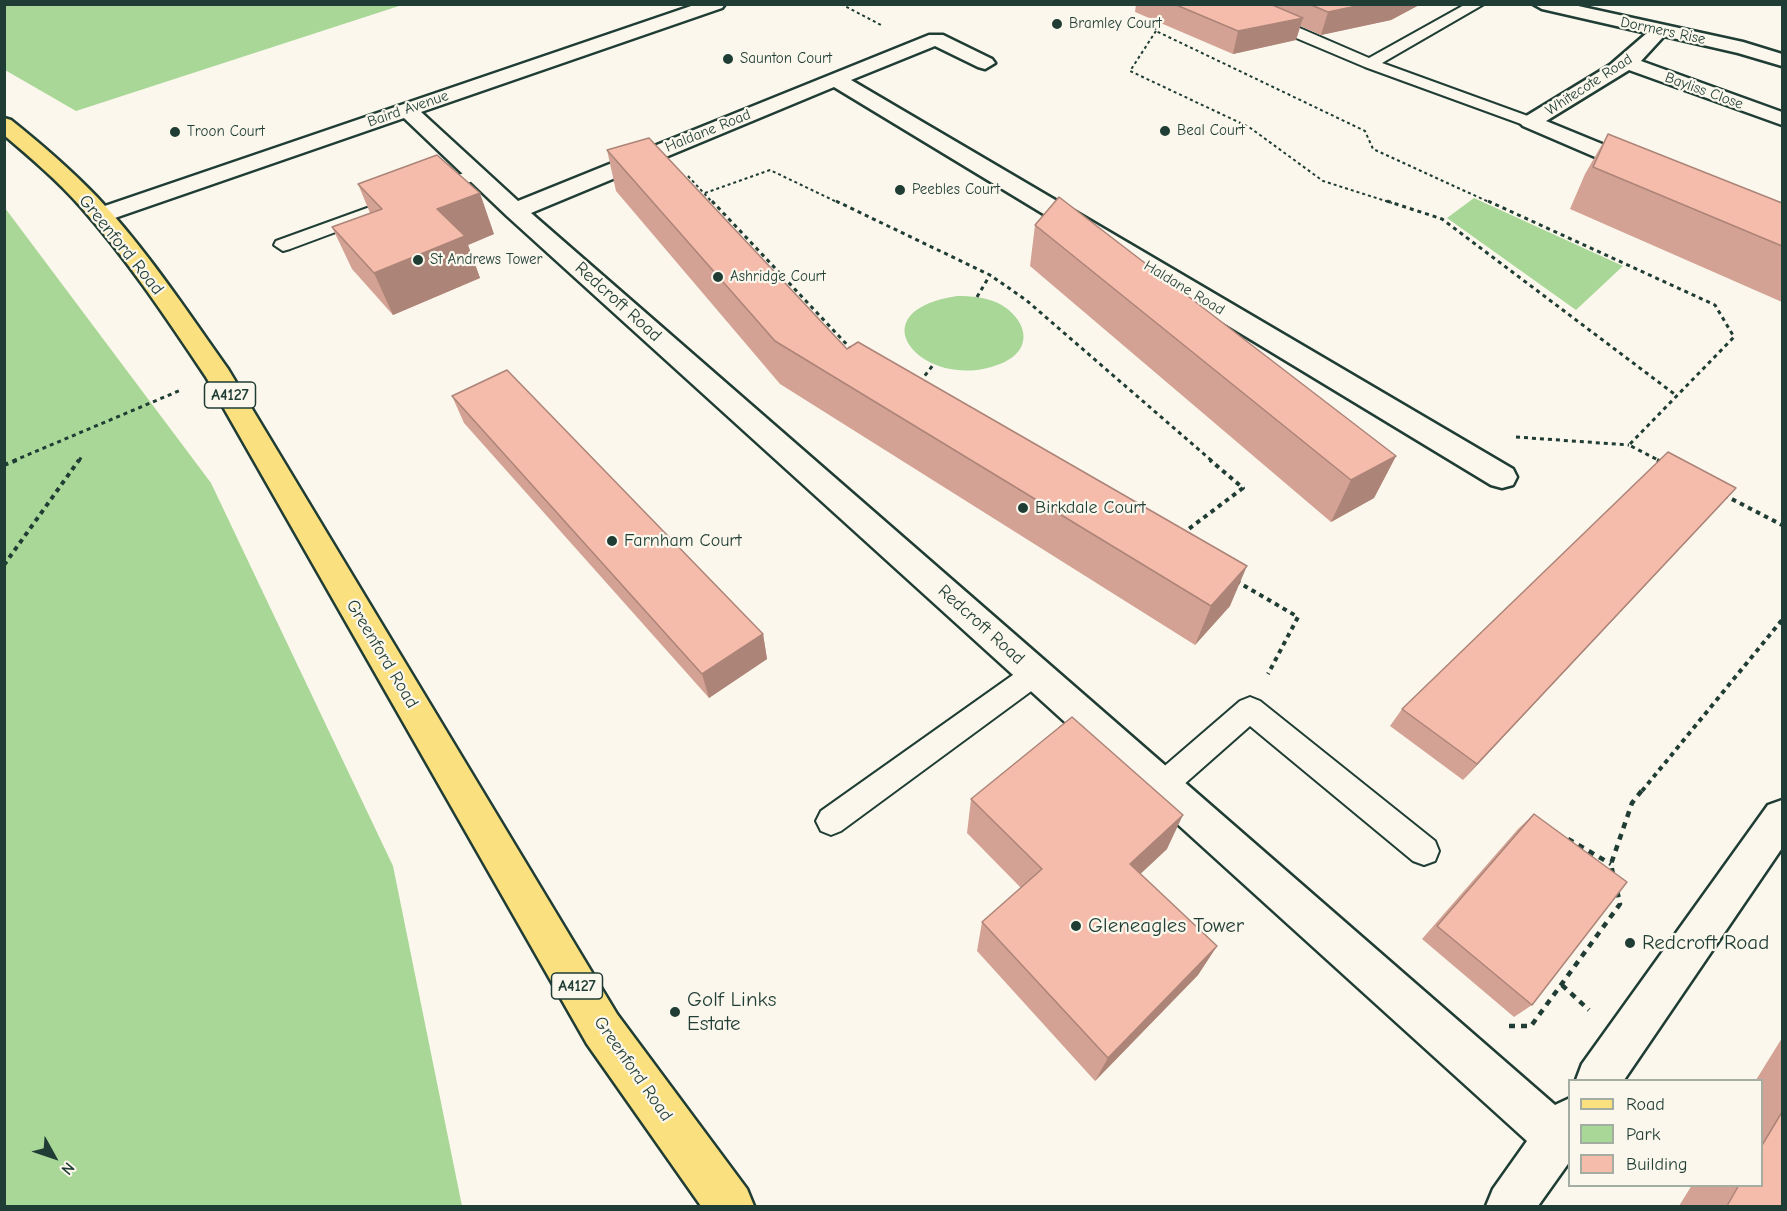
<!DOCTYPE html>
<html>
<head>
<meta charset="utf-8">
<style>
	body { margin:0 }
	#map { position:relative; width:1787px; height:1211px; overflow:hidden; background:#fbf7ec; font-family:"Comic Neue",sans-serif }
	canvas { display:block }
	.frame { position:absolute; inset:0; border:6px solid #1f3d34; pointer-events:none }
	.legend { position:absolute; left:1568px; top:1079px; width:195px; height:108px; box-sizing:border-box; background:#fbf7ec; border:2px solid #a3ada2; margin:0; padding:8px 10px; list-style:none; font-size:18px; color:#1f3d34 }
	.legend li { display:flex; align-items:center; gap:12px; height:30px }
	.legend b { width:30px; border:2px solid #a3ada2 }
	.north { position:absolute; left:24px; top:1127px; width:60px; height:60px; -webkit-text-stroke:4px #fbf7ec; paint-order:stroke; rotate:130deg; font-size:16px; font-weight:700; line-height:24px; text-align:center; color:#1f3d34 }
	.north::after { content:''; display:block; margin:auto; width:21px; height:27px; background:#1f3d34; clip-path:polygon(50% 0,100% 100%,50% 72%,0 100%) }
</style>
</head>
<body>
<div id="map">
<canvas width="1787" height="1211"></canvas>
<div class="frame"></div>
<ul class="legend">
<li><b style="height:8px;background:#fbe080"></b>Road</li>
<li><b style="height:16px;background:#a9d797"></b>Park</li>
<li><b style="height:16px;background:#f5bcac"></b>Building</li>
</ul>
<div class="north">N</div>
</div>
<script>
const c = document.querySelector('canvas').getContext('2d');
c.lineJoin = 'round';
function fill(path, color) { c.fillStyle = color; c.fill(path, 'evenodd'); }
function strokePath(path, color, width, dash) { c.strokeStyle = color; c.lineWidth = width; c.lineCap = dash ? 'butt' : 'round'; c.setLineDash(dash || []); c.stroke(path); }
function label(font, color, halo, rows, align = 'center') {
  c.font = font + ' "Comic Neue",sans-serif'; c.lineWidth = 4.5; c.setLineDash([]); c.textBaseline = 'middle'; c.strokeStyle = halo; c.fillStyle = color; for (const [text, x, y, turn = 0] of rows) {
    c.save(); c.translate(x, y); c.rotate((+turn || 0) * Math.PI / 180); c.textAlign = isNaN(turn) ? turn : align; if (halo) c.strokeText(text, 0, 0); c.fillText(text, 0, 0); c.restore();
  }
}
const green = new Path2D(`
	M5 4H402V5L76 111 5 70Z
	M1474 198 1623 266 1576 310 1447 218Z
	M5 208 211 483 393 866 462 1206H5Z
	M957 296C971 296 985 297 998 303 1027 318 1036 350 1000 364 925 394 852 312 957 296Z`);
const pathFar3 = new Path2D(`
	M841 4 881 25
	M1150 16 1156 31 1365 131 1373 149 1491 203
	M1156 31 1130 71 1249 127 1323 181 1392 203
	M688 176 713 203
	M705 193 770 170 839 203`);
const pathFar2 = new Path2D(`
	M712 201 852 350
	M836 201 990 275 1026 300 1212 461
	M1387 201 1442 219 1677 396
	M1488 201 1715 305 1734 337 1629 445 1660 461
	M977 297 990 275
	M920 382 933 365
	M1516 437 1629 445
	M13 461 181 390
	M79 461 83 454`);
const pathFar1 = new Path2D(`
	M1657 460 1662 462
	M4 465 17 460
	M1724 495 1782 525
	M1182 534 1243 488 1210 460
	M4 565 79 460
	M1236 581 1298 617 1268 674
	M1642 791 1782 620`);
const path = new Path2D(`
	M1568 839 1611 864
	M1613 874 1611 864 1632 803 1643 789
	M1562 985 1589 1010
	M1509 1026H1531L1620 904 1617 890`);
const service = new Path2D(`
	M1228 4H1244L1369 58 1466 4H1484L1382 63 1536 119 1538 122 1530 127 1524 125 1365 67 1237 13Z
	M475 169 481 170 484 174 481 178 290 249 283 251 274 245 276 241Z
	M1036 662 1045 665 1049 673 1045 681 841 831 831 835 821 831 816 821 821 811 1027 665Z
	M1250 697 1260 701 1435 841 1439 851 1435 861 1424 865 1413 861 1250 726 1173 794 1163 798 1153 794 1149 785 1153 776 1240 701Z`);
const minor = new Path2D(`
	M697 4H725L722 8 421 112 518 201 929 35H943L992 59 995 63 985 69 978 67 935 46 851 80 1513 469 1517 477 1513 485 1502 488 1491 485 834 87 531 213 1555 1105 1570 1098V1161L1538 1206H1486L1493 1189 1527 1141 507 216 404 118 109 220H93L89 215 93 210Z
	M1533 4H1569L1743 42 1782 54V66L1738 53 1664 36 1641 61 1782 112V125L1629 70 1546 121 1646 162 1649 167 1646 172H1630L1523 126 1519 122 1523 118 1610 65 1647 33 1542 9Z
	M1782 800V848L1624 1080H1576L1582 1064 1768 805Z`);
const primary = new Path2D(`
	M4 118 11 120C41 144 70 169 97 197 146 249 186 310 228 369L617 1014 747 1189 754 1206H701L587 1044 206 377C167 319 128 260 81 207 58 181 31 158 4 135Z`);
const wall = new Path2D(`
	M1136 4H1421L1391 20 1321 35 1300 26 1296 40 1233 54 1135 12Z
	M1608 134 1782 203V302L1570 209 1585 174Z
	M607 150 847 349 1230 606 1195 645 780 384 616 191Z
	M358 184 494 234 468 245 480 278 393 315 352 269 332 227 370 213Z
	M1035 225 1396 456 1374 498 1331 522 1030 266Z
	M452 396 763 634 767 659 709 698 464 423Z
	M1736 488 1463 780 1390 726 1402 709Z
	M971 799 1167 849 1140 874 1217 946 1198 975 1095 1081 977 951 982 922 1021 888 967 833Z
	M1534 814 1532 1005 1514 1017 1422 939 1518 829Z
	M1782 1038V1206H1679L1692 1185H1761V1080H1756Z`);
const shadedWall = new Path2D(`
	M1366 4H1421L1391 20 1321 35 1328 12Z
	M1303 18 1296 40 1233 54 1238 31Z
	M480 193 494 234 468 245 480 278 393 315 374 273 437 209Z
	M1396 456 1374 498 1331 522 1351 480Z
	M1736 488 1719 507 1463 780 1477 764Z
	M1247 566 1230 606 1195 645 1211 606Z
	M763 634 767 659 709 698 702 674Z
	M1183 815 1167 849 1117 896 1130 864Z
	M1217 946 1198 975 1095 1081 1108 1058Z`);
const building = new Path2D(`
	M1174 4H1270L1303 18 1238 31Z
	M1309 4H1366L1328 12Z
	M1608 134 1782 203V246L1593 167Z
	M649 138 847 349 858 342 1247 566 1211 606 775 341 607 150Z
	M437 155 480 193 437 209 465 236 374 273 332 227 382 209 358 184Z
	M1059 197 1396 456 1351 480 1035 225Z
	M507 370 763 634 702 674 452 396Z
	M1668 452 1736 488 1477 764 1402 709Z
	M1072 717 1183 815 1130 864 1217 946 1108 1058 982 922 1042 869 971 799Z
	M1534 814 1627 882 1532 1005 1437 926Z
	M1782 1112V1206H1727L1739 1185H1761V1147Z`);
const markers = [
	[1057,24,6,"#1f3d34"],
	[728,59,6,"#1f3d34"],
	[1165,131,6,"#1f3d34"],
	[175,132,6,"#1f3d34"],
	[900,190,6,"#1f3d34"],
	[418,260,6,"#1f3d34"],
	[718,277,6,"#1f3d34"],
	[1023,508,6,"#1f3d34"],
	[612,541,6,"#1f3d34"],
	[1076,926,6,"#1f3d34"],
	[1630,943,6,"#1f3d34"],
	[675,1012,6,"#1f3d34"]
];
const farPoinames = [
	["Bramley Court",1069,24],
	["Saunton Court",740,59],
	["Beal Court",1177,131],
	["Troon Court",187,132],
	["Peebles Court",912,190],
	["St Andrews Tower",430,260],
	["Ashridge Court",730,277]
];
const farStreetnames = [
	["Dormers Rise",1663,31,12],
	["Whitecote Road",1589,85,-33],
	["Bayliss Close",1704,91,20],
	["Baird Avenue",408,109,-19],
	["Haldane Road",708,131,-22],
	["Haldane Road",1184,288,31]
];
const shields = [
	[230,395,51],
	[577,986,51]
];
const shieldNames = [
	["A4127",230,395],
	["A4127",577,986]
];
const streetNames = [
	["Greenford Road",121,245,51],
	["Redcroft Road",618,302,42],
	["Redcroft Road",981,625,42],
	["Greenford Road",382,654,59],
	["Greenford Road",633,1069,55]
];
const poiNames = [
	["Birkdale Court",1035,508],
	["Farnham Court",624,541]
];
const nearPoinames = [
	["Gleneagles Tower",1088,926],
	["Redcroft Road",1642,943],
	["Golf Links",687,1000],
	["Estate",687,1024]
];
fill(green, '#a9d797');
strokePath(service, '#1f3d34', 4);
strokePath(minor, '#1f3d34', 5);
strokePath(primary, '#1f3d34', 5);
strokePath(pathFar3, '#1f3d34', 2, [3, 3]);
strokePath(pathFar2, '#1f3d34', 3, [4, 4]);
strokePath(pathFar1, '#1f3d34', 4, [4.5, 4.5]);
strokePath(path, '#1f3d34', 4.5, [6, 6]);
fill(service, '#fbf7ec');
fill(minor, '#fbf7ec');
fill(primary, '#fbe080');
fill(wall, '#d3a294');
fill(shadedWall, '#ac8478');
fill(building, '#f5bcac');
strokePath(building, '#ac8478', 1.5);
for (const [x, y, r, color] of markers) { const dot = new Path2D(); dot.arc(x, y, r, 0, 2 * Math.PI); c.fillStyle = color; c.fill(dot); strokePath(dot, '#fbf7ec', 2); }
label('15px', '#1f3d34', '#fbf7ec', farPoinames, 'left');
label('15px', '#1f3d34', '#fbf7ec', farStreetnames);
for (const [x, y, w] of shields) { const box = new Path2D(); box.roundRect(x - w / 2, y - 13, w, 26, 4.5); c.fillStyle = '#fbf7ec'; c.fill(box); strokePath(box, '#1f3d34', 1.5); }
label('bold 16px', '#1f3d34', null, shieldNames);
label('18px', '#1f3d34', '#fbf7ec', streetNames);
label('18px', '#1f3d34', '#fbf7ec', poiNames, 'left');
label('21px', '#1f3d34', '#fbf7ec', nearPoinames, 'left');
</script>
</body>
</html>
